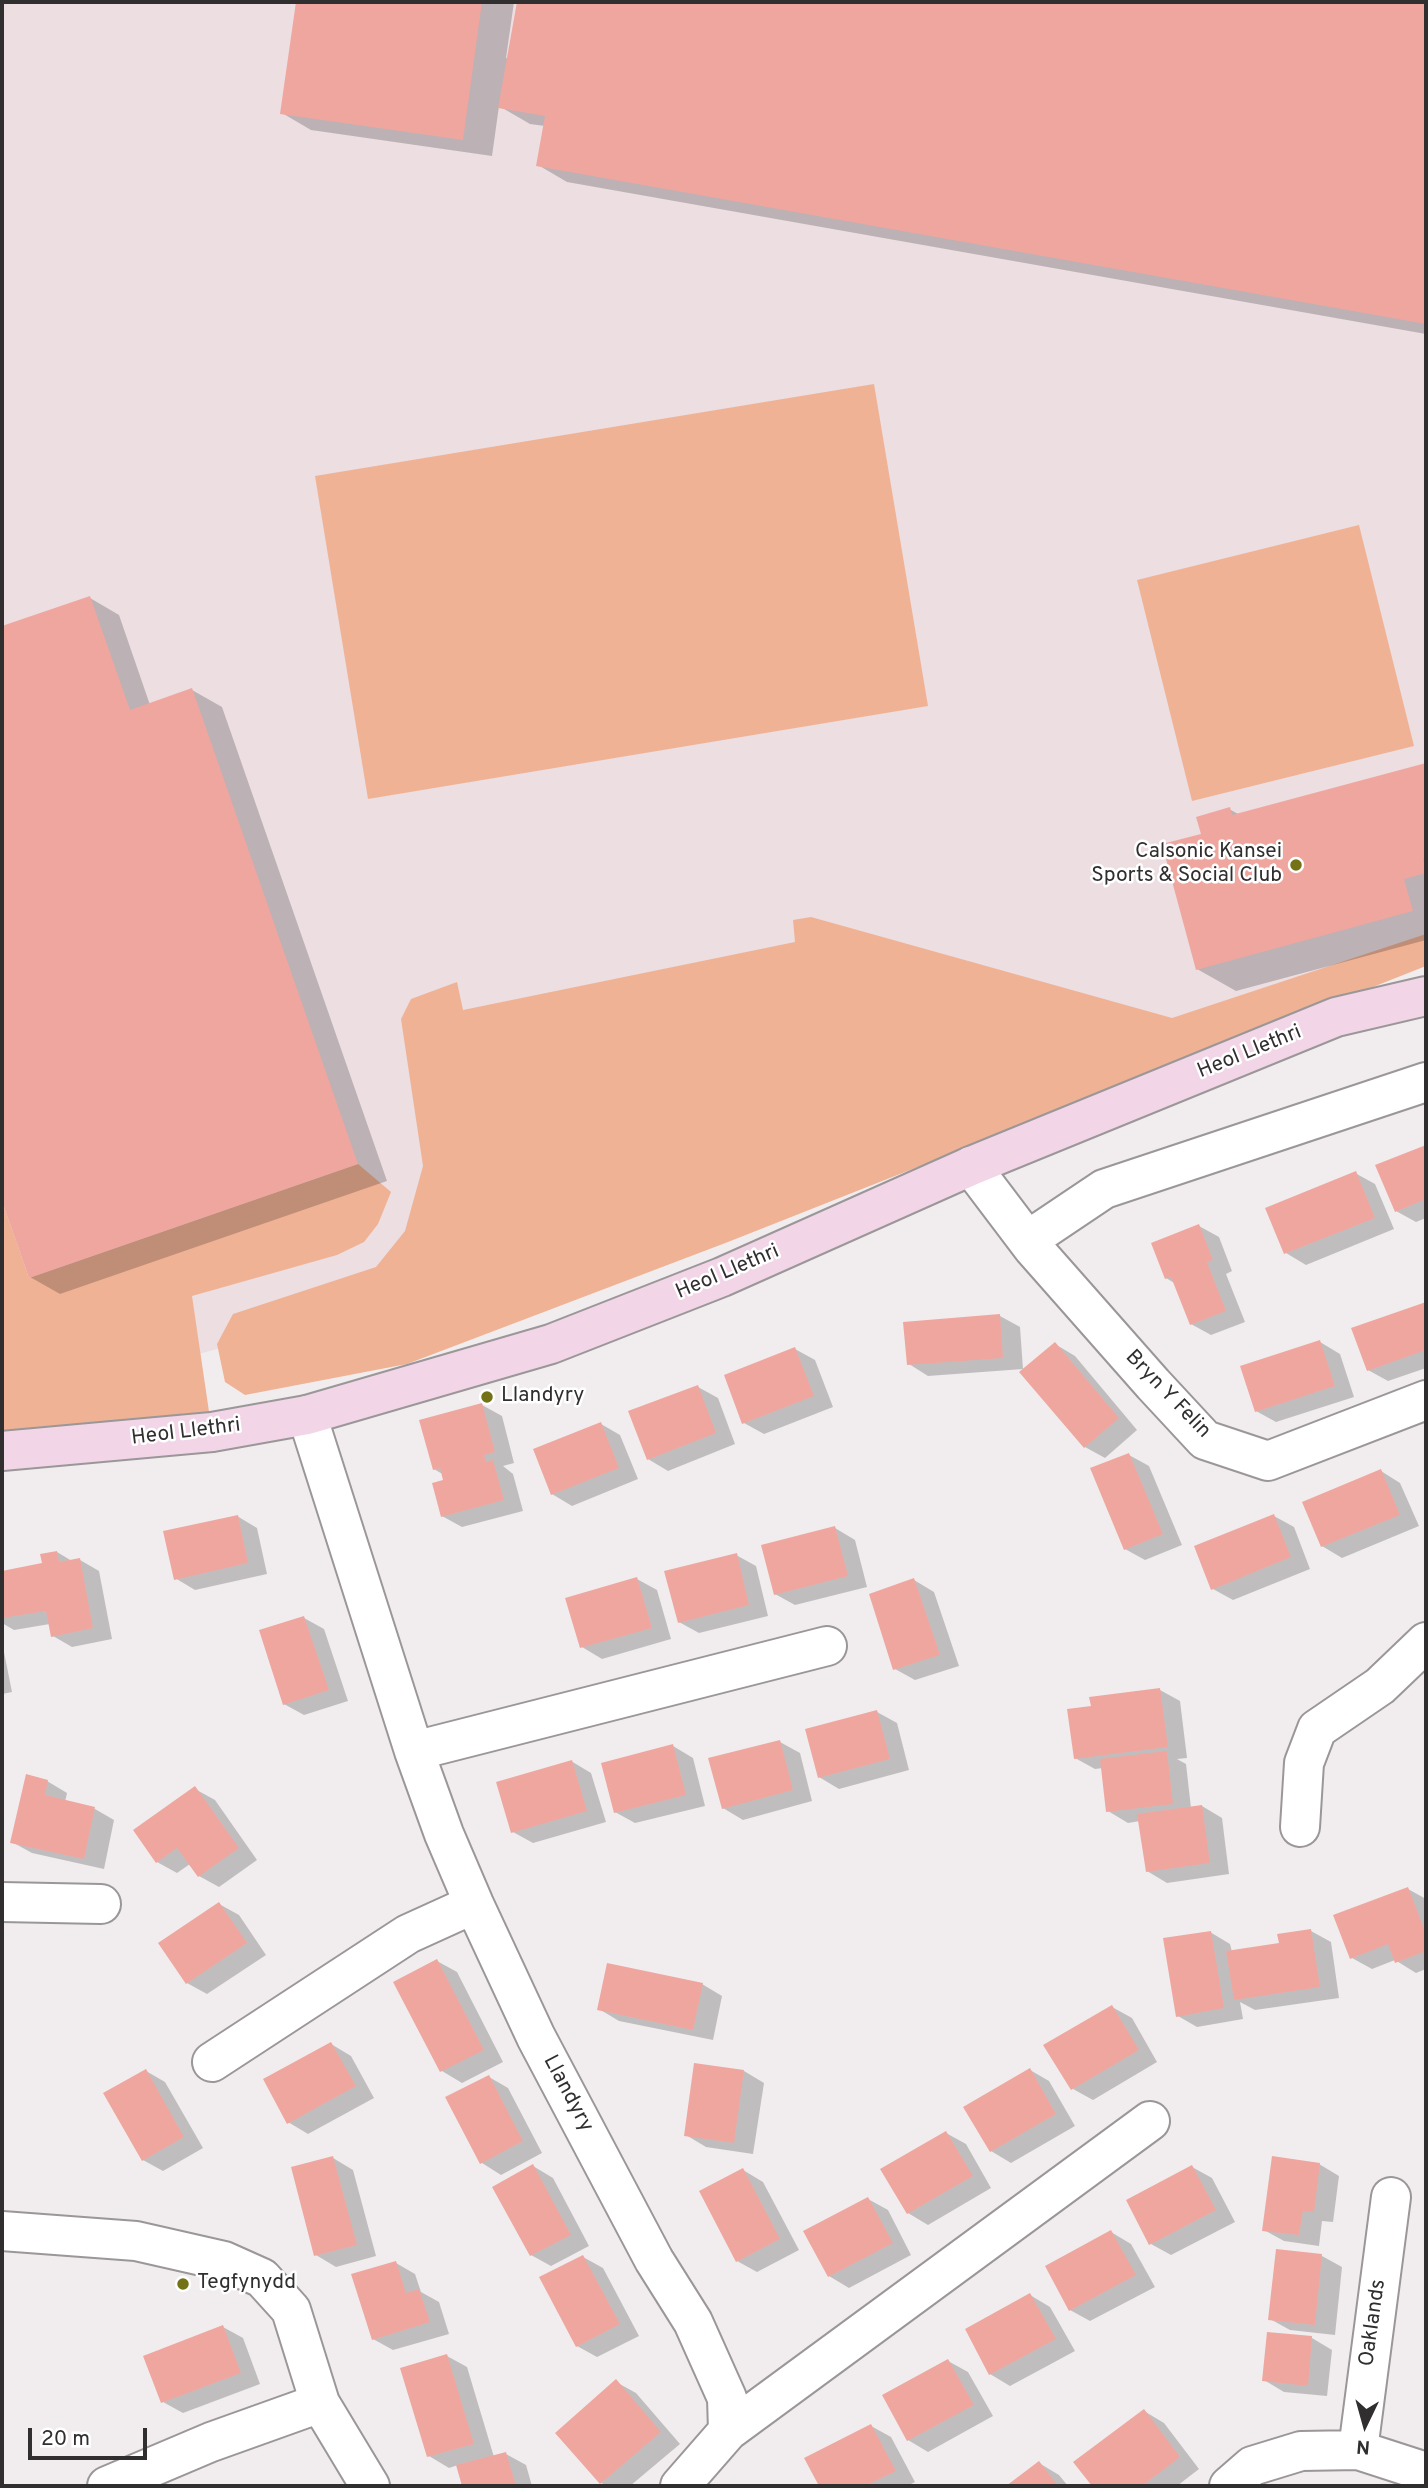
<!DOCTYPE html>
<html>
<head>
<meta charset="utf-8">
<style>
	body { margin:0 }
	#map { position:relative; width:1428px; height:2488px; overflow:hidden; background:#f1edee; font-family:Overpass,sans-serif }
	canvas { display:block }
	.frame { position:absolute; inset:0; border:4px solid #302e2f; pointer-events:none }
	.north { position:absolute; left:1330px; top:2390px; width:70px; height:70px; -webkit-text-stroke:5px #fff; paint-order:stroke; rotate:185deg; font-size:19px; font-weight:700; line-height:28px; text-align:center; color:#302e2f }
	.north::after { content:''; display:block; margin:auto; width:24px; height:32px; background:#302e2f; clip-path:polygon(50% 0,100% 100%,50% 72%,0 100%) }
	.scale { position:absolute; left:28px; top:2428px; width:119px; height:32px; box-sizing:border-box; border:4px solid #302e2f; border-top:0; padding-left:9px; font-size:21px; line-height:24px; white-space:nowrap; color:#302e2f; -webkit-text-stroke:5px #fff; paint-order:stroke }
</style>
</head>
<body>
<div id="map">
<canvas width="1428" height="2488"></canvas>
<div class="frame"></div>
<div class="north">N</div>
<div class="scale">20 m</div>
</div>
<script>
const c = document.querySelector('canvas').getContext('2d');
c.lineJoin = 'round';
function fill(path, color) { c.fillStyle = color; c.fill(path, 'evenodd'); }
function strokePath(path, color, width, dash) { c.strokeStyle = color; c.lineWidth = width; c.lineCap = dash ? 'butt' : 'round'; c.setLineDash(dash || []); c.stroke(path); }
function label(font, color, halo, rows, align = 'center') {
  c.font = font + ' Overpass,sans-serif'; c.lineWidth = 5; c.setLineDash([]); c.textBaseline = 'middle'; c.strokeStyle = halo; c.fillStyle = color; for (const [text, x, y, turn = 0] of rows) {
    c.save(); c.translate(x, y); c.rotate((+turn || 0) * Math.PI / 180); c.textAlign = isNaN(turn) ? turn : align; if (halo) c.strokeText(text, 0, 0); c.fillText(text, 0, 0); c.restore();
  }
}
const built = new Path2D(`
	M2 2H1426V963L795 1210 544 1312 459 1337 221 1348 191 1356 46 1373 2 1230Z`);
const green = new Path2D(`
	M874 384 928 706 368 799 315 476Z
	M1359 525 1414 746 1192 801 1137 580Z
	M811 917 1172 1018 1426 934V966L728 1242 407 1364 245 1395 225 1382 217 1344 233 1314 376 1267 405 1231 423 1166 401 1019 411 999 457 982 463 1010 795 942 793 920Z
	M358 1164 391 1192 378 1224 364 1242 337 1255 192 1296 212 1432 2 1451V1201L29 1278Z`);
const shadow = new Path2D(`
	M286 2H514L506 58 509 59 519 2H1426V334L567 182 538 165 545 126 530 124 499 106 492 156 311 130 282 113 297 4Z
	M90 598 119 615 150 705 192 690 222 707 387 1181 60 1294 30 1277 2 1195V628Z
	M1426 765V940L1236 991 1197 969 1203 836 1229 809 1240 815Z
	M1426 1147V1218L1416 1222 1396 1211 1378 1166Z
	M1355 1173 1375 1184 1394 1229 1306 1265 1286 1253Z
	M1199 1226 1219 1237 1232 1271 1226 1274 1245 1322 1211 1335 1191 1324 1176 1284 1166 1278Z
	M1426 1304V1368L1388 1381 1368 1370 1353 1329Z
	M1000 1316 1020 1327 1023 1369 928 1376 909 1364Z
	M1320 1342 1340 1354 1354 1397 1276 1422 1256 1411Z
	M1055 1344 1075 1356 1137 1430 1105 1458 1085 1447Z
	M795 1349 815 1360 833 1407 764 1434 744 1423Z
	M698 1387 718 1398 735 1444 668 1471 648 1459Z
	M482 1405 502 1416 514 1463 503 1466 513 1474 523 1511 462 1527 442 1516 445 1481 444 1475 434 1469Z
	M601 1424 620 1435 638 1479 572 1506 552 1494Z
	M1129 1455 1149 1466 1182 1545 1145 1560 1125 1549Z
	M1381 1471 1400 1483 1419 1526 1342 1558 1322 1546Z
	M237 1516 257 1528 267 1574 195 1590 175 1578Z
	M1274 1516 1294 1527 1310 1569 1233 1600 1213 1589Z
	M835 1528 855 1540 867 1587 795 1605 775 1594Z
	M57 1552 72 1561 80 1560 99 1571 112 1639 72 1647 53 1636 50 1624 14 1630 2 1623V1573L44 1564Z
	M736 1555 756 1566 768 1616 699 1633 679 1622Z
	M637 1579 657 1590 671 1639 602 1659 582 1647Z
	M914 1580 934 1592 959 1666 915 1680 895 1669Z
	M304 1618 324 1629 348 1701 304 1715 284 1704Z
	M2 1642 12 1692 2 1694Z
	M1160 1690 1180 1701 1187 1758 1177 1759 1186 1764 1191 1808 1202 1806 1222 1818 1229 1874 1167 1883 1147 1871 1140 1821 1128 1823 1108 1811 1103 1768 1095 1769 1075 1758 1093 1708Z
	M877 1712 897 1723 909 1770 839 1789 819 1777Z
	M780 1742 800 1753 812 1801 743 1820 723 1808Z
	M673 1746 693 1758 705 1806 635 1823 615 1812Z
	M571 1761 591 1773 606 1822 533 1843 513 1832Z
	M47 1781 67 1793 65 1802 95 1809 114 1820 104 1869 32 1853 12 1842Z
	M195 1789 215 1800 257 1860 219 1887 199 1876 190 1864 177 1873 157 1862Z
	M1408 1889 1426 1899V1969L1416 1973 1395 1960 1372 1969 1352 1958Z
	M219 1904 239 1915 266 1955 207 1994 187 1983Z
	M1311 1931 1331 1942 1339 1998 1255 2010 1240 2002 1243 2019 1197 2027 1178 2016 1210 1932 1230 1944 1232 1952 1281 1945Z
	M437 1961 457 1972 503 2062 462 2083 442 2071Z
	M702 1984 722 1996 713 2040 619 2021 599 2009Z
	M1112 2007 1132 2018 1157 2062 1093 2100 1073 2089Z
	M331 2044 351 2056 374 2098 308 2134 288 2122Z
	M1030 2070 1049 2081 1075 2126 1011 2163 991 2151Z
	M146 2071 165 2082 203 2148 163 2171 143 2160Z
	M744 2071 764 2083 753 2154 706 2147 686 2135Z
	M489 2077 508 2088 542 2153 501 2175 482 2163 447 2098Z
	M946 2133 966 2144 991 2188 928 2225 908 2213Z
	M333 2158 353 2170 376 2256 336 2267 316 2255Z
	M1319 2164 1339 2176 1333 2222 1322 2221 1319 2246 1284 2241 1264 2230Z
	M533 2166 553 2178 589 2246 551 2266 531 2255Z
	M1192 2167 1212 2178 1235 2222 1171 2255 1151 2244Z
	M743 2170 763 2182 799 2250 757 2272 737 2261Z
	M868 2199 888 2210 911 2255 849 2288 829 2276Z
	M1111 2232 1131 2244 1155 2287 1090 2321 1070 2310Z
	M1277 2251 1322 2256 1342 2267 1335 2335 1290 2330 1270 2319Z
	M583 2257 603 2268 639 2336 597 2357 577 2346Z
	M396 2263 415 2274 421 2292 439 2302 449 2334 393 2350 373 2339Z
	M1030 2295 1050 2307 1075 2351 1010 2386 990 2374Z
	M223 2327 243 2338 260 2384 183 2413 163 2402Z
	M1312 2338 1332 2350 1327 2396 1284 2392 1264 2380Z
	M447 2356 467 2367 494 2457 506 2454 526 2465 532 2486H464L458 2465 449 2468 429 2456Z
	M948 2361 968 2372 993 2416 928 2452 908 2440Z
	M616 2382 636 2393 680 2444 630 2486H608L601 2483Z
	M1144 2411 1164 2423 1199 2469 1177 2486H1094L1075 2462Z
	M871 2426 891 2437 915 2482 907 2486H820L806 2459Z
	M1039 2463 1059 2475 1068 2486H1010Z`);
const building = new Path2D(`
	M296 2H482L463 140 280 114Z
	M517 2H1426V324L536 166 545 116 498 108Z
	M90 596 130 710 192 688 358 1164 29 1278 2 1201V626Z
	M1426 763V858L1423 859 1426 873 1404 879 1413 911 1196 970 1162 844 1201 834 1196 817 1230 807 1232 815Z
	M1426 1145V1199L1395 1212 1375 1165Z
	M1356 1171 1375 1218 1284 1254 1265 1208Z
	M1199 1224 1213 1260 1207 1262 1226 1311 1190 1325 1171 1277 1165 1279 1151 1243Z
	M1426 1302V1350L1367 1371 1351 1328Z
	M1000 1314 1003 1358 907 1365 903 1322Z
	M1320 1340 1335 1386 1255 1412 1240 1366Z
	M1055 1342 1119 1418 1084 1448 1019 1372Z
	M795 1347 814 1396 742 1424 724 1375Z
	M698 1385 716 1433 647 1460 628 1411Z
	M482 1403 495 1452 484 1455 486 1462 493 1460 504 1500 441 1517 432 1483 443 1480 440 1468 433 1470 419 1420Z
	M601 1422 619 1468 551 1495 533 1449Z
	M1129 1453 1163 1534 1124 1550 1090 1468Z
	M1381 1469 1400 1515 1321 1547 1302 1502Z
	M1274 1514 1291 1557 1211 1590 1194 1546Z
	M238 1515 248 1563 174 1580 163 1531Z
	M835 1526 848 1576 774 1595 761 1545Z
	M57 1551 59 1562 80 1558 93 1628 51 1637 46 1611 2 1618V1571L42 1563 40 1554Z
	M737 1553 749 1605 678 1623 664 1571Z
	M637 1577 652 1628 580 1648 565 1598Z
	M914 1578 940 1655 893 1670 869 1594Z
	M304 1616 329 1690 283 1705 259 1630Z
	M1160 1688 1168 1747 1074 1759 1067 1709 1091 1706 1089 1697Z
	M877 1710 890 1759 818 1778 805 1729Z
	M780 1740 793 1790 722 1809 708 1758Z
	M673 1744 686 1795 614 1813 601 1763Z
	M1167 1751 1173 1804 1106 1812 1100 1759Z
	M572 1760 587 1811 511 1833 496 1782Z
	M26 1774 48 1780 45 1795 95 1807 84 1859 10 1843Z
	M195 1786 239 1848 198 1877 177 1848 156 1863 133 1830Z
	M1202 1805 1210 1863 1146 1872 1137 1814Z
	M1408 1887 1426 1934V1951L1395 1963 1388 1944 1350 1959 1333 1915Z
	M219 1902 247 1943 186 1984 158 1943Z
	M1311 1929 1320 1987 1234 2000 1226 1951 1279 1943 1277 1934Z
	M1211 1931 1224 2008 1176 2017 1163 1938Z
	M437 1959 484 2050 440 2072 393 1982Z
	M607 1963 703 1983 693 2030 597 2010Z
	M1112 2005 1139 2050 1071 2090 1043 2045Z
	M331 2042 356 2086 287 2124 263 2079Z
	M694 2063 744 2070 734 2143 684 2136Z
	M1030 2068 1056 2114 990 2152 963 2107Z
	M146 2069 184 2137 142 2161 103 2093Z
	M489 2075 523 2141 480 2164 445 2097Z
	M946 2131 973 2176 907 2214 880 2169Z
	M333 2156 357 2245 314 2256 291 2167Z
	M1272 2156 1320 2163 1314 2212 1303 2211 1299 2235 1262 2231Z
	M533 2164 571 2235 530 2256 492 2187Z
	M1192 2165 1216 2210 1149 2245 1126 2200Z
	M743 2168 780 2239 736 2262 699 2191Z
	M868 2197 893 2243 828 2277 803 2231Z
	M1111 2230 1136 2275 1069 2311 1045 2266Z
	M1276 2249 1322 2254 1315 2325 1268 2320Z
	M583 2255 620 2324 576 2347 539 2277Z
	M396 2261 406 2293 419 2289 430 2322 372 2340 351 2274Z
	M1030 2293 1056 2339 989 2375 965 2329Z
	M223 2325 241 2373 161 2403 143 2356Z
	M1267 2332 1312 2336 1308 2386 1262 2381Z
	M447 2354 474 2444 427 2457 400 2368Z
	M948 2359 974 2405 907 2441 882 2395Z
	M616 2379 661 2432 600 2484 555 2433Z
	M1144 2409 1180 2457 1142 2486H1092L1073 2462Z
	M871 2424 896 2471 865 2486H819L804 2458Z
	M506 2452 516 2486H462L456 2465Z
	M1039 2461 1058 2486H1006Z`);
const street = new Path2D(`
	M971 1166 1033 1248 1153 1384 1205 1440 1268 1461 1426 1400
	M1028 1240 1104 1189 1426 1082
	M307 1415 414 1751 444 1834 474 1904 536 2037 654 2260 693 2322 727 2398 728 2431 680 2486
	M414 1751 827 1646
	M1300 1827 1304 1763 1317 1729 1380 1686 1426 1642
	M2 1902 101 1904
	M212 2062 408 1934 474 1904
	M2 2231 136 2241 224 2261 262 2278 291 2310 320 2403 370 2486
	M728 2431 1150 2121
	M1358 2450 1391 2197
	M107 2486 211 2442 320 2403
	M1229 2486 1252 2466 1301 2451 1358 2450 1426 2472`);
const secondary = new Path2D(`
	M2 1451 212 1432 307 1415 551 1344 722 1277 971 1166 1336 1017 1426 996`);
const markers = [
	[1296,865,7,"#737217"],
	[487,1397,7,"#737217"],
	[183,2284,7,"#737217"]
];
const poiNames = [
	["Calsonic Kansei",1282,853,"right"],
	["Sports & Social Club",1282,877,"right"],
	["Llandyry",501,1397],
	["Tegfynydd",197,2284]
];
const streetNames = [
	["Heol Llethri",1250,1053,-22],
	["Heol Llethri",728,1273,-23],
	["Bryn Y Felin",1167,1395,46],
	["Heol Llethri",186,1433,-7],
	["Llandyry",567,2094,62],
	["Oaklands",1374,2323,-82]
];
fill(built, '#ecdee1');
fill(green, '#f0b295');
fill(shadow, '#0003');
fill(building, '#efa69f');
strokePath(street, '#9b9798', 42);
strokePath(secondary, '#9b9798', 42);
strokePath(street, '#fff', 38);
strokePath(secondary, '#f2d5e7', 38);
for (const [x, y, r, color] of markers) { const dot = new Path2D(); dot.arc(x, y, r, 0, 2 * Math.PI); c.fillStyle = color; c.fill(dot); strokePath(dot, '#fff', 2.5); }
label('21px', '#302e2f', '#fff', poiNames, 'left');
label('21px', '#302e2f', '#fff', streetNames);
</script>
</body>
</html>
